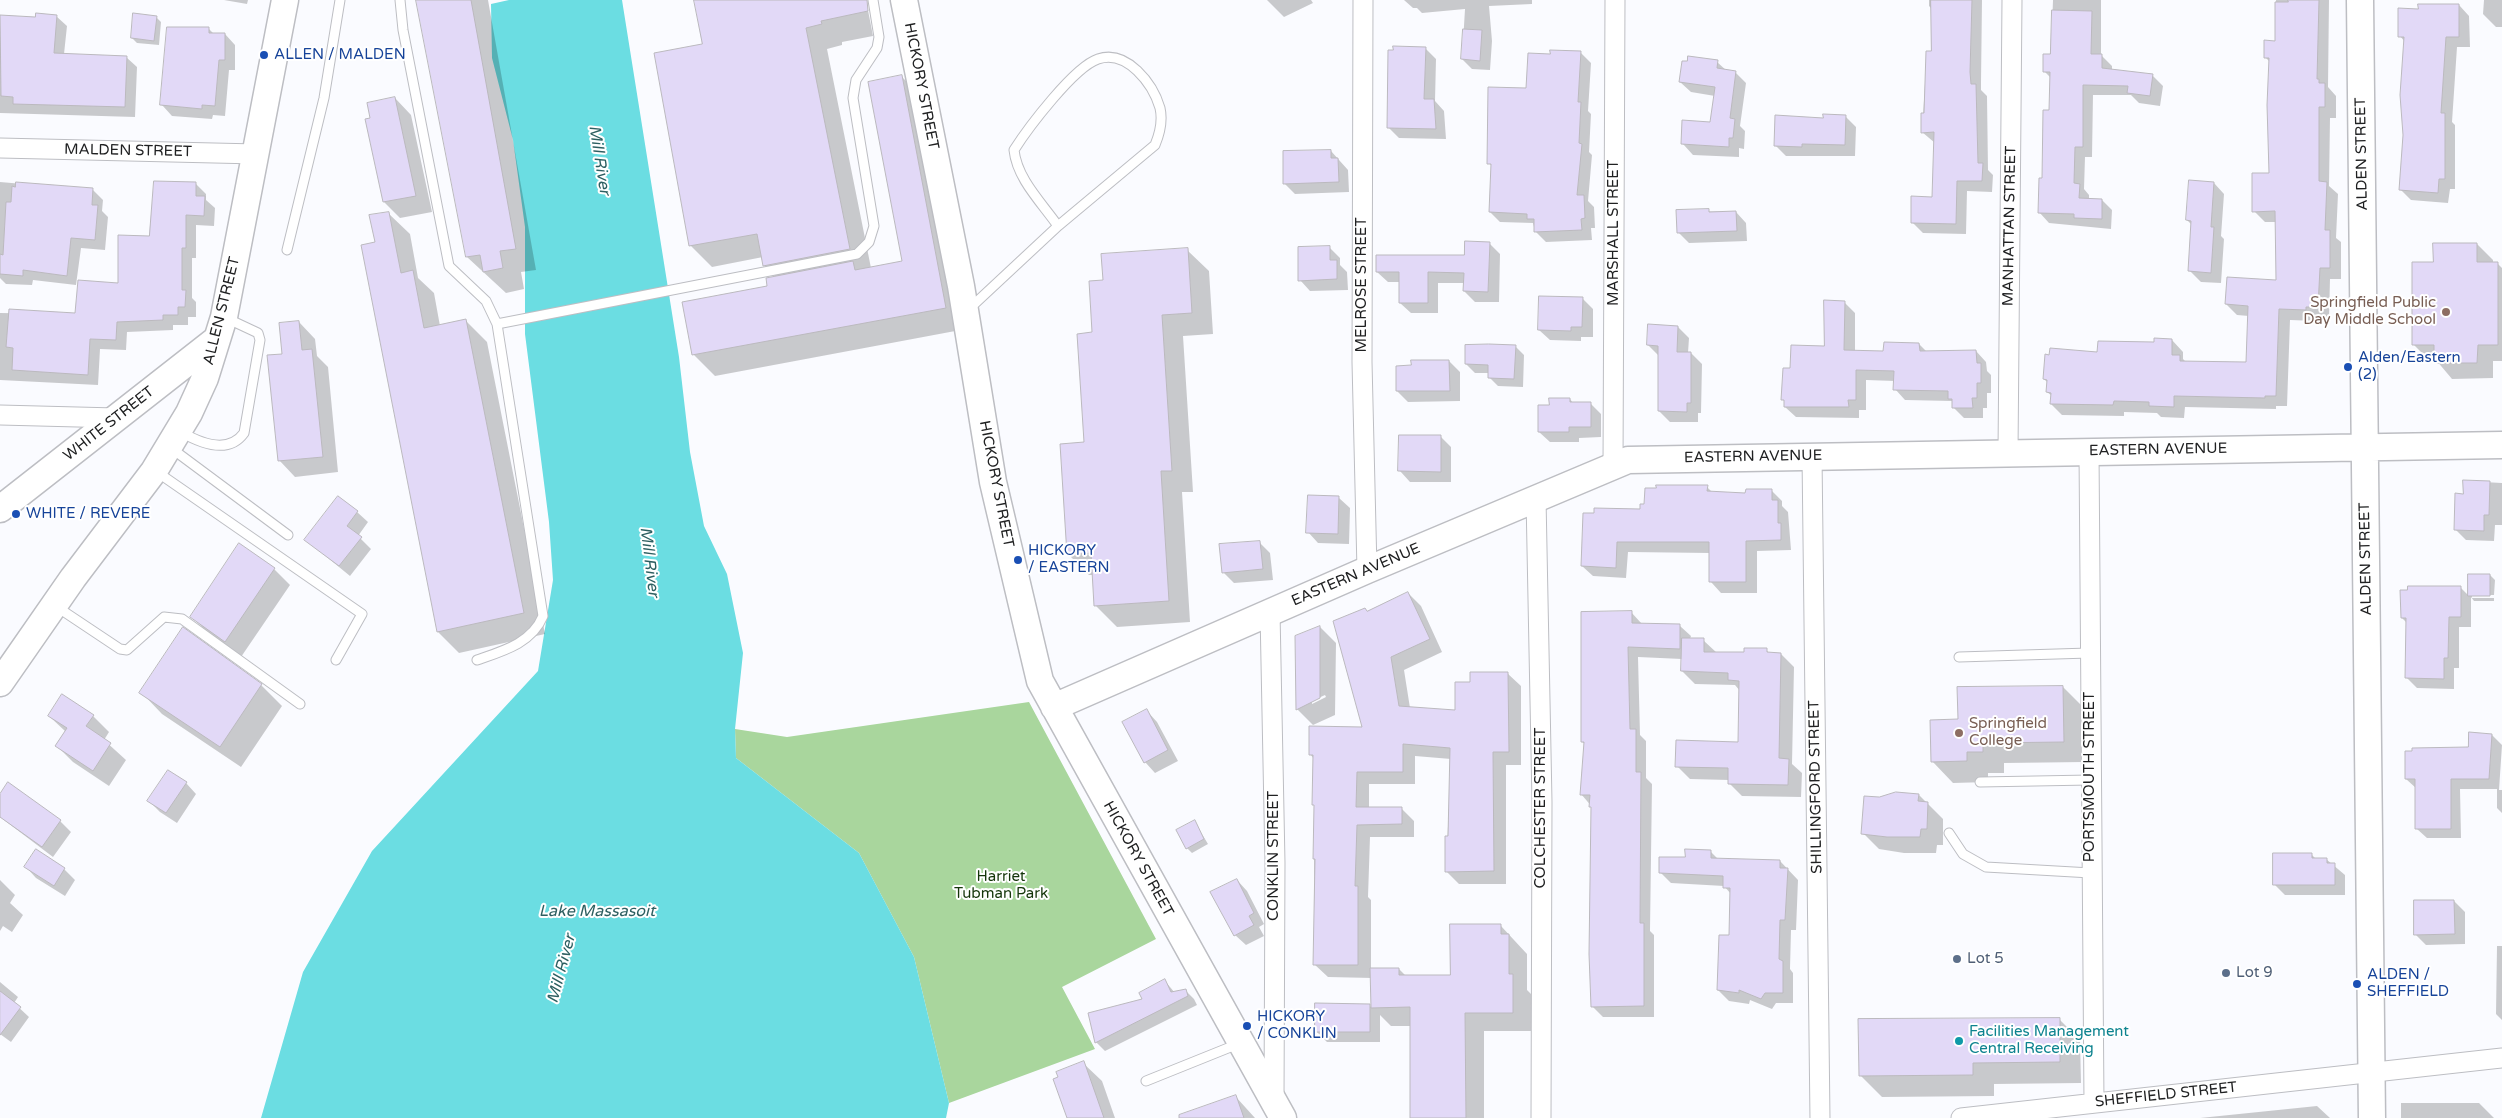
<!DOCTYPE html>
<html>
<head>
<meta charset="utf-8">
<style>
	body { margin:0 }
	canvas { display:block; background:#fafbff }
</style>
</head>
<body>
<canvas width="2502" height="1118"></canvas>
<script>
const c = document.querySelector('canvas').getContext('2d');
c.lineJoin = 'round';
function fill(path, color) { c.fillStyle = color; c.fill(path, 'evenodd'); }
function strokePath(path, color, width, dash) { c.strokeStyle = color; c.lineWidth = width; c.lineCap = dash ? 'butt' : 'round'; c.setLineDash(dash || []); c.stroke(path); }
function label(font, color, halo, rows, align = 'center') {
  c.font = font + ' "Varela Round",sans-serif'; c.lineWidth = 4; c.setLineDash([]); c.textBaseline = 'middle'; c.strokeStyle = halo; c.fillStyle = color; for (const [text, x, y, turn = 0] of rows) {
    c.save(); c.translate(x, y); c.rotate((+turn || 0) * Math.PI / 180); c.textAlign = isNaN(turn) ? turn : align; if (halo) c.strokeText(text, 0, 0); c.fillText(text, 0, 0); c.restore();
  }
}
const green = new Path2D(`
	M1029 702 1156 939 1062 987 1095 1049 949 1103 914 957 859 853 736 758 735 729 787 737Z`);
const water = new Path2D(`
	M509 0H622L679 357 690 452 704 526 727 574 743 653 735 729 736 758 859 853 914 957 949 1103 946 1118H261L303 972 372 851 538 671 553 580 549 522 525 334V227L513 140 492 58 491 4Z`);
const shadow = new Path2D(`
	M224 0H248L247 4Z
	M418 0H488L536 270 521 272 524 289 506 293 467 257Z
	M695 0H866L873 36 842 42V45L827 49 871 268 903 262 902 77 923 98 966 329 715 376 694 355 684 303 769 287 776 277 764 265 763 257 712 267 690 245 704 45Z
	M1267 0H1311L1313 3 1284 17Z
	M1404 0H1532V4L1489 6 1492 41 1490 70 1472 69 1462 59 1465 9 1422 13 1417 8H1413Z
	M1929 0H1982L1981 83V90L1987 96 1988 170 1993 175 1992 192 1967 191 1966 234 1923 233 1912 222 1933 198 1935 143 1922 132 1927 52H1932L1933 10 1929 6Z
	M2053 0H2101V55L2112 66V71L2152 75 2163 86 2160 106 2139 103 2131 95H2093L2092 157H2085L2084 189 2089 195V200H2102L2112 210 2111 229 2049 223 2039 212 2050 112 2051 78 2045 72 2051 55Z
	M2276 0H2329L2328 87 2336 96V118H2330L2329 186 2338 194 2336 238 2341 242V279H2330L2329 318 2317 317V321L2290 320 2287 406H2276V409L2185 407 2184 418 2161 417 2157 413 2124 412V416L2062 415 2051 404 2052 396 2047 392 2048 383 2044 379 2099 354 2172 340 2183 352V359L2186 362 2248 363 2249 316 2237 315 2226 304 2277 281 2276 222H2265L2254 211 2270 174V62L2265 57 2276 42Z
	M2484 0H2502V27H2496L2483 14Z
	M2459 5 2469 16 2470 47H2457L2452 122 2455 125V189H2450L2448 203 2411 200 2400 189 2404 135 2405 42 2400 36 2419 10Z
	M0 16 36 19 56 16 67 26 64 54 126 57 137 67 135 117 0 113Z
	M156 17 161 22 159 45 137 43 132 38Z
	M208 28 214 34H225L235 45V70H229L225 116 213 115 212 119 172 116 162 105Z
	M1425 48 1436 59 1435 101 1444 111 1446 139 1399 138 1389 128Z
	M1581 53 1591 63 1588 111 1591 114 1589 152 1592 155 1588 201 1594 207 1595 228H1591L1592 240 1546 242 1535 231 1533 223 1500 222 1490 212 1492 166 1489 163 1528 90 1551 55Z
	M1717 62 1727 71 1735 72 1746 83 1740 126 1745 131 1744 149 1739 148V157L1693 155 1683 144 1711 123 1715 96 1691 92 1680 82 1688 63Z
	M395 98 411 115 432 212 400 218 384 202 367 120 372 119Z
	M1845 116 1856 127 1855 156H1786L1775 145 1824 119Z
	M1331 151 1348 170 1349 192 1295 194 1284 183Z
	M0 182 93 190 103 200 102 211 108 217 105 250 81 248 76 285 33 280 32 285 6 284 0 278Z
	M2214 183 2224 194 2221 236 2224 239 2221 283 2201 282 2190 271 2192 225 2187 220Z
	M196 184 206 194V200L215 208 214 226 196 225V258H192V298L196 302V317H188V325H173V330L127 332 126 350 100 349 98 385 0 380V313L76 314 119 285 150 237Z
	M1677 211 1736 212 1746 223 1747 241 1689 243 1678 232Z
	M388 213 410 234 418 278 434 293 440 326 465 320 487 342 545 634 459 653 438 632 362 246 376 243Z
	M1489 243 1500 254 1499 302H1475L1464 291V283H1438V313H1411L1400 303V282H1388L1377 272 1466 256Z
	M2477 244 2493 260V263H2497L2502 268V361H2493V378L2452 379 2436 360H2429L2413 344 2435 263Z
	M1329 247 1340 258V265L1347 272 1348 290 1310 291 1300 280Z
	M1187 250 1209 271 1213 334 1183 336 1193 492H1182L1190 622 1117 627 1096 606 1094 575H1089L1068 554 1085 443 1093 334 1104 281Z
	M1582 298 1593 309V337H1581V341L1550 340 1539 330Z
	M1844 302 1855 313V352H1885L1919 344 1927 352 1976 351 1986 362 1987 371 1991 375V393H1987V408H1983V418H1964L1953 407 1952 401 1905 400 1895 389V381L1866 380V410H1859V418L1796 417 1785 407 1786 402 1782 399 1791 370 1825 348Z
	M299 322 315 339 317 356 328 367 338 472 295 477 279 460 283 355Z
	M1678 327 1689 338 1688 353H1691L1702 364 1701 413H1698V422H1670L1659 411V356L1648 345Z
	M1515 346 1524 355 1523 387 1498 386 1489 377V373H1475L1466 364Z
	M1449 361 1460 372V401L1408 402 1397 391Z
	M1570 399 1573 403 1591 404 1601 414V437L1579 438V442H1550L1539 432 1550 406Z
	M1441 437 1451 447V482H1410L1400 471Z
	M2465 481 2502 483V525H2495L2494 541 2466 540 2455 529 2464 495Z
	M1707 487 1713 493 1747 495 1772 491 1782 501V506L1788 512 1791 550 1757 551V593H1721L1711 582 1710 553 1628 552 1626 578 1593 576 1582 566 1641 511Z
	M1339 498 1350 508 1349 544 1318 543 1308 532Z
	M357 512 368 522 358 536 371 549 350 576 306 540Z
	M1259 542 1270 553 1273 580 1234 583 1224 573Z
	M274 569 290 585 241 657 208 633 192 617Z
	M2469 575H2490L2495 580 2494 595H2472V598H2494V601H2474L2471 597V627H2459V668H2454V689L2417 688 2406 677 2407 623 2402 618 2460 587 2469 596Z
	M1408 593 1421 606 1442 652 1404 670 1410 708 1456 711 1472 683 1507 673 1521 686V765H1506V884H1459L1446 871 1451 759 1415 756V784H1369V808H1401L1414 821V837H1370L1368 897 1371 900V969H1399L1406 976H1451L1501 926 1527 954V990L1531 994V1031H1484V1118H1412L1411 1026H1391L1380 1015V1042H1327L1316 1031 1369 1005 1372 1008V978L1328 977 1314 964V759L1310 754 1364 728 1365 609 1368 612Z
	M1631 612 1642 624 1680 626 1691 636 1690 639 1703 640 1717 653H1745L1766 650 1770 654H1781L1794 667 1792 764 1802 773 1801 797 1742 796 1729 783V780L1690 779 1677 766 1740 743V691L1735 685 1695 684 1682 671V659L1638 657 1640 735 1646 741V778L1652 784 1650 931 1654 935V1017H1603L1592 1006 1593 808 1581 794 1585 744 1582 742Z
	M1320 627 1336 643 1335 715 1313 725 1297 709 1296 637ZM1325 695 1326 697 1312 704V701Z
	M261 685 282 706 241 767 162 714 141 692Z
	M2063 687 2084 708 2085 762 2004 763V773H1988V782L1953 783 1932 761 1959 721Z
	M1147 711 1157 722 1178 761 1155 773 1145 762Z
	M49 716H93L109 732 104 740 126 760 109 786 73 762 57 746 66 732Z
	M2492 735 2502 745 2499 790H2502V813L2497 808V789H2460L2461 838H2427L2417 829V789L2406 779Z
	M186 783 196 794 177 823 160 812 149 801Z
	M1896 794 1919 795 1943 819V845H1937L1936 853H1904L1879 849 1863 833 1879 799Z
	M0 796 60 821 71 832 53 857 0 817Z
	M1194 821 1208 844 1192 853 1187 848Z
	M36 851 64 869 75 880 65 896 36 878 26 867Z
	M1710 851 1719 860 1780 861 1798 880 1796 930H1791L1790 969 1793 973V1003H1776L1772 1009 1750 1000 1749 1004 1729 1001 1718 990 1730 936 1731 894 1724 886 1671 883 1660 872 1686 859Z
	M2311 854 2316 859H2326L2345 875V895H2285L2275 885Z
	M0 880 15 895 10 903 23 915 12 932 3 926 0 931Z
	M1237 880 1247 891 1264 924 1259 927 1264 936 1246 945 1235 935Z
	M2454 901 2465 912V944L2426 945 2415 934Z
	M2497 946H2502V1020L2496 1014Z
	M1165 981 1175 993 1185 990 1194 999 1197 1005 1105 1051 1096 1042Z
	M0 982 18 997 14 1003 29 1017 11 1042 0 1034Z
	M2059 1019 2080 1040 2081 1083 1994 1084V1096L1882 1097 1860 1075Z
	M1083 1063 1102 1081 1115 1118H1068Z
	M1236 1097 1255 1118H1180Z
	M2401 1103H2479L2494 1118H2401Z
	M2317 1106 2330 1118H2200Z`);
const building = new Path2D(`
	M416 0H471L516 249 500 251 503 268 483 272 480 255 466 257Z
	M694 0H867L868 11 821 21 822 24 806 28 850 249 763 266 757 234 689 246 654 53 702 44Z
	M1931 0H1972L1970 72 1971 84H1976L1978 163H1983L1982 181H1957L1956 224 1911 223V196L1932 197 1934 132 1921 133V113H1924L1926 51H1931Z
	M2288 0H2319L2317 79H2319V83H2325V107H2319V181L2327 182 2325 230H2330V268H2320L2318 307H2306V310L2279 309 2276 396H2265V398L2174 396V407L2149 406V402L2114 401 2113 405 2050 404 2051 393 2046 392 2047 380 2043 379 2045 354 2049 355 2050 348 2097 352 2098 341 2154 342V338L2172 339V355H2180V361L2246 362 2248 306 2225 304 2227 277 2276 280 2275 211 2252 212V173H2269L2267 105 2269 58H2264V40L2275 41V2H2288Z
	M2418 4H2459V37H2446L2441 113H2445V179H2439L2438 193 2399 190 2403 135 2400 95 2404 37H2398V8L2418 9Z
	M2052 10 2092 11 2091 54H2102V68L2153 74 2150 96 2127 93 2128 86 2083 85V147H2075L2074 183 2080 184 2079 198 2102 199V219L2074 218V214L2038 213 2039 178H2042L2043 110H2049L2050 72H2043V54H2050Z
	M36 13 57 15 54 53 127 56 125 107 13 104V97L1 96 0 15 35 17Z
	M133 13 157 16 154 41 131 38Z
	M167 27H209V33H225V60H219L215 106 202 105V109L160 105Z
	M1463 29 1482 30 1480 61 1461 59Z
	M1393 46 1426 47 1424 99H1434L1436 129 1387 128 1388 50H1393Z
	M1550 50 1581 51 1578 102H1581L1579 143 1582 144 1577 195H1584L1585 218 1581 219 1582 230 1534 232V219H1527V214L1489 212 1491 164H1487L1488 87 1526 88 1528 53 1550 54Z
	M1688 56 1718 60 1717 68 1736 71 1730 118 1735 119 1733 138H1729V147L1681 144 1682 120 1710 122 1715 87 1679 82 1682 61H1687Z
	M902 75 946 308 692 355 682 302 767 286 766 278 853 261 855 270 902 261 868 82Z
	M395 97 416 196 383 202 365 119 370 118 367 103Z
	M1823 114 1846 115 1845 145 1802 144V147L1774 146 1775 115 1823 118Z
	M1331 150V158H1338L1339 182 1283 184V151Z
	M2189 180 2214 182 2211 227H2214L2211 273 2188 271 2191 221 2186 220Z
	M154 181 196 182V196H205L204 216 186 215V248H182V290H186L185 307H178V315H163V320L117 322 116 340 90 339 88 375 12 370 13 348 6 347 9 309 75 313 78 280 118 283V235L149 236Z
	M16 182 93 188 92 205H98L95 240 71 238 67 276 23 270V276L0 274V254L3 255 6 202H11L12 186 15 187Z
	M1709 209V212L1736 211 1737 231 1677 233 1676 210Z
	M389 212 401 273 413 270 424 328 466 319 524 613 437 632 361 245 375 242 369 215Z
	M1465 241 1490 242 1488 292 1463 291 1464 273 1428 272V303H1399V272H1376V255H1464Z
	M2433 243H2477V262H2498V345H2478L2477 363H2434V345H2412V262H2433Z
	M1330 246V260H1337V279L1298 281V247Z
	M1188 248 1192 313 1162 315 1172 471H1161L1169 601 1094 606 1091 553 1067 555 1060 444 1084 442 1077 334 1092 332 1089 281 1103 280 1101 254Z
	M1539 296 1583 297 1582 327H1571V331L1538 330Z
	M1824 300 1845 301 1844 350 1883 351 1884 342 1919 343 1920 351 1976 350 1977 363H1981V383H1977V398H1972L1973 408H1952V399H1948V391L1893 390 1894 371 1856 370V400H1848L1849 407H1784V400H1781L1783 368H1790L1791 345 1824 346Z
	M299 321 302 350 312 349 323 457 278 461 267 355 282 354 279 323Z
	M1648 324 1678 326 1677 352H1691V403H1687V412L1658 411V346L1647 345Z
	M1489 344 1516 345 1514 379 1488 378V365L1465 364V345Z
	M1411 360H1449L1450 391H1396V366L1411 365Z
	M1549 398H1570V402H1591V427H1569V432H1538V405H1549Z
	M1399 435H1441V472L1398 471Z
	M2463 480 2490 481 2489 515H2484V531L2454 530 2455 493 2463 494Z
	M1656 485H1708L1707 491 1745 493 1746 489H1772V500H1778V523H1781V540L1746 541V582H1709V542H1617L1616 568 1581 566 1583 513H1594V508L1640 509V504H1644L1645 488H1656Z
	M1308 495 1339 496 1338 534 1306 533Z
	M338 496 358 511 347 526 362 537 339 566 304 540Z
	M1260 541 1263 569 1222 573 1219 544Z
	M239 543 275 568 225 642 190 617Z
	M2468 574H2490V596H2468Z
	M2408 586H2461V617H2449L2448 658H2444V679L2405 678 2406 618H2401L2400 590H2407Z
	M1408 592 1430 639 1391 657 1399 706 1455 710V682H1470V672H1508L1509 752H1493L1494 871 1445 872V836H1448L1450 748 1403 744V772H1357L1356 807H1402V824L1357 825 1355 886H1358V965H1313L1315 859H1313L1314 805H1312L1313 755H1309V726L1362 727 1333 621 1365 608 1367 611Z
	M1632 611V623L1680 624V649L1628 647 1630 729H1636V772H1641L1640 923H1644V1006L1591 1007 1589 954 1591 807H1589L1590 795H1580L1584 742H1581V612Z
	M1320 626V698L1296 710 1295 636Z
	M183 627 262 684 220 747 139 693Z
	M1682 638H1704V652H1744V648H1767V652L1781 653 1779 758 1789 759 1788 785 1728 784V768L1675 767 1676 740 1738 742 1739 681 1728 680V673L1681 671Z
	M2063 686 2064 742 1983 743V752H1967V761L1931 762 1930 720 1958 719 1957 687Z
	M62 694 94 715 86 726 111 743 93 771 55 746 67 728 48 716Z
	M1147 709 1168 750 1144 763 1122 722Z
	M2469 732 2492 734 2489 779H2451V829H2415V779H2405V751H2412V748L2468 747Z
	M168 770 187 782 166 813 147 801Z
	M8 782 61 820 42 847 0 817V794Z
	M1896 792 1919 794 1918 801 1928 802 1927 829H1921L1920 837H1887L1861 834 1864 796 1879 797Z
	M1195 820 1204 839 1186 849 1176 830Z
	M36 849 65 868 54 886 24 867Z
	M1685 849 1711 850V858L1780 860V868H1788L1785 920H1780L1779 959 1783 961V993H1765L1761 999 1739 990V993L1717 990 1719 935H1729L1730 888H1723V876L1659 873V857H1685Z
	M2273 853H2312V858H2327V863H2335V885H2273Z
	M1237 879 1254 913 1249 916 1254 925 1234 936 1210 892Z
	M2414 900H2454L2455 934 2414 935Z
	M1450 924H1501V934H1509V974H1513V1013H1465L1466 1118H1410V1007L1371 1008 1370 968H1399V975H1450Z
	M1165 979 1171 992 1186 989 1188 996 1095 1043 1088 1013 1142 999 1139 993Z
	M0 991 21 1007 0 1035Z
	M1315 1003 1370 1004V1032H1315Z
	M2060 1018V1062L1973 1063V1075L1859 1076 1858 1019Z
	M1084 1061 1104 1118H1067L1053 1079 1058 1077 1056 1072Z
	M1236 1095 1244 1118H1179V1115Z`);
const lane = new Path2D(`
	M400 0 403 30 449 266 486 301 497 324 543 616C532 643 503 651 477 660
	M287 250 324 98 340 0
	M969 309 1058 226 1155 145C1160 133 1163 121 1160 108 1153 84 1127 49 1098 59 1074 67 1028 128 1014 150 1017 179 1042 203 1058 226
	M497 324 857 254 869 242 874 226 853 98 856 80 877 48 879 37 873 0
	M181 432C200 443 228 455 244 433L260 340 258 333 226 318
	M171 448 288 535
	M157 472 362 614 336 660
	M57 607 120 649 127 650 164 617 182 619 300 704
	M1959 657 2089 653
	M1980 782 2090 780
	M1949 833 1963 854 1986 867 2091 873
	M1146 1081 1238 1044`);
const street = new Path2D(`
	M1363 0 1362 362 1367 570
	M0 148 257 154
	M0 415 116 418
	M2089 451 2094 1103
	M2008 452 2012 0
	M1812 456 1820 1118
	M1613 466 1615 0
	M1536 498 1542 802 1541 1118
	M1270 612 1275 863 1274 1098
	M1961 1118 2502 1058`);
const secondary = new Path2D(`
	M904 0 961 286 993 482 1040 681 1283 1118
	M2360 0 2372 1118
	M0 509 217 339
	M0 683 73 578 154 471 189 413 205 378 224 317 285 0
	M1054 707 1367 570 1628 460 2502 445`);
const markers = [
	[264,55,5,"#1a4fb4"],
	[2446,312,5,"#8d6e63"],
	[2348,367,5,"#1a4fb4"],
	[16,514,5,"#1a4fb4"],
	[1018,560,5,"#1a4fb4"],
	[1959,733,5,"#8d6e63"],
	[1957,959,5,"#5c6f8a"],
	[2226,973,5,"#5c6f8a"],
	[2357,984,5,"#1a4fb4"],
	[1247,1026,5,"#1a4fb4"],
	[1959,1041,5,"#0f9aa8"]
];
const transitNames = [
	["ALLEN / MALDEN",274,55],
	["Alden/Eastern",2358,358],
	["(2)",2358,375],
	["WHITE / REVERE",26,514],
	["HICKORY",1028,551],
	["/ EASTERN",1028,568],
	["ALDEN /",2367,975],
	["SHEFFIELD",2367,992],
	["HICKORY",1257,1017],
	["/ CONKLIN",1257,1034]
];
const streetNames = [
	["HICKORY STREET",921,86,79],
	["MALDEN STREET",128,151,1],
	["ALDEN STREET",2362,154,-91],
	["MANHATTAN STREET",2010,226,-89],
	["MARSHALL STREET",1614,233,-90],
	["MELROSE STREET",1362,285,-90],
	["ALLEN STREET",222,311,-76],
	["WHITE STREET",109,424,-38],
	["EASTERN AVENUE",2158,450,-1],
	["EASTERN AVENUE",1753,457,-1],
	["HICKORY STREET",996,484,79],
	["ALDEN STREET",2366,559,-91],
	["EASTERN AVENUE",1356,575,-23],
	["PORTSMOUTH STREET",2090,777,-90],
	["SHILLINGFORD STREET",1816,787,-91],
	["COLCHESTER STREET",1541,808,-90],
	["CONKLIN STREET",1274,856,-90],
	["HICKORY STREET",1138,859,61],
	["SHEFFIELD STREET",2166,1095,-6]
];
const educationNames = [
	["Springfield Public",2436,303],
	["Day Middle School",2436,320],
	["Springfield",1969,724,"left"],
	["College",1969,741,"left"]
];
const parkNames = [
	["Harriet",1001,877],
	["Tubman Park",1001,894]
];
const serviceNames = [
	["Lot 5",1967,959],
	["Lot 9",2236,973]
];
const cultureNames = [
	["Facilities Management",1969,1032],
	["Central Receiving",1969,1049]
];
const waterNames = [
	["Mill River",599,160,81],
	["Mill River",649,562,83],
	["Lake Massasoit",597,912],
	["Mill River",562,969,-75]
];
fill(green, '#a9d69d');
fill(water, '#6bdde2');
fill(shadow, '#0003');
fill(building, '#e2d9f7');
strokePath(building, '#bbb9be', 1);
strokePath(lane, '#bdbec3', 11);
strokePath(street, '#bdbec3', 21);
strokePath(secondary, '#bdbec3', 29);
strokePath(lane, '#fff', 9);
strokePath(street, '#fff', 19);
strokePath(secondary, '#fff', 26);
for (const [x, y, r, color] of markers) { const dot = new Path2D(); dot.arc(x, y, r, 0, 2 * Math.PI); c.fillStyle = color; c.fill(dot); strokePath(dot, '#fff', 2); }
label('15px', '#164399', '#fff', transitNames, 'left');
label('15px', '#202122', '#fff', streetNames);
label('15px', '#785e54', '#fff', educationNames, 'right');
label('15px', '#14360a', '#fff', parkNames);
label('15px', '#4e5e75', '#fff', serviceNames, 'left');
label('15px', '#0d838f', '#fff', cultureNames, 'left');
label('italic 16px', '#2d5f61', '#fff', waterNames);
</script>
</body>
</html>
